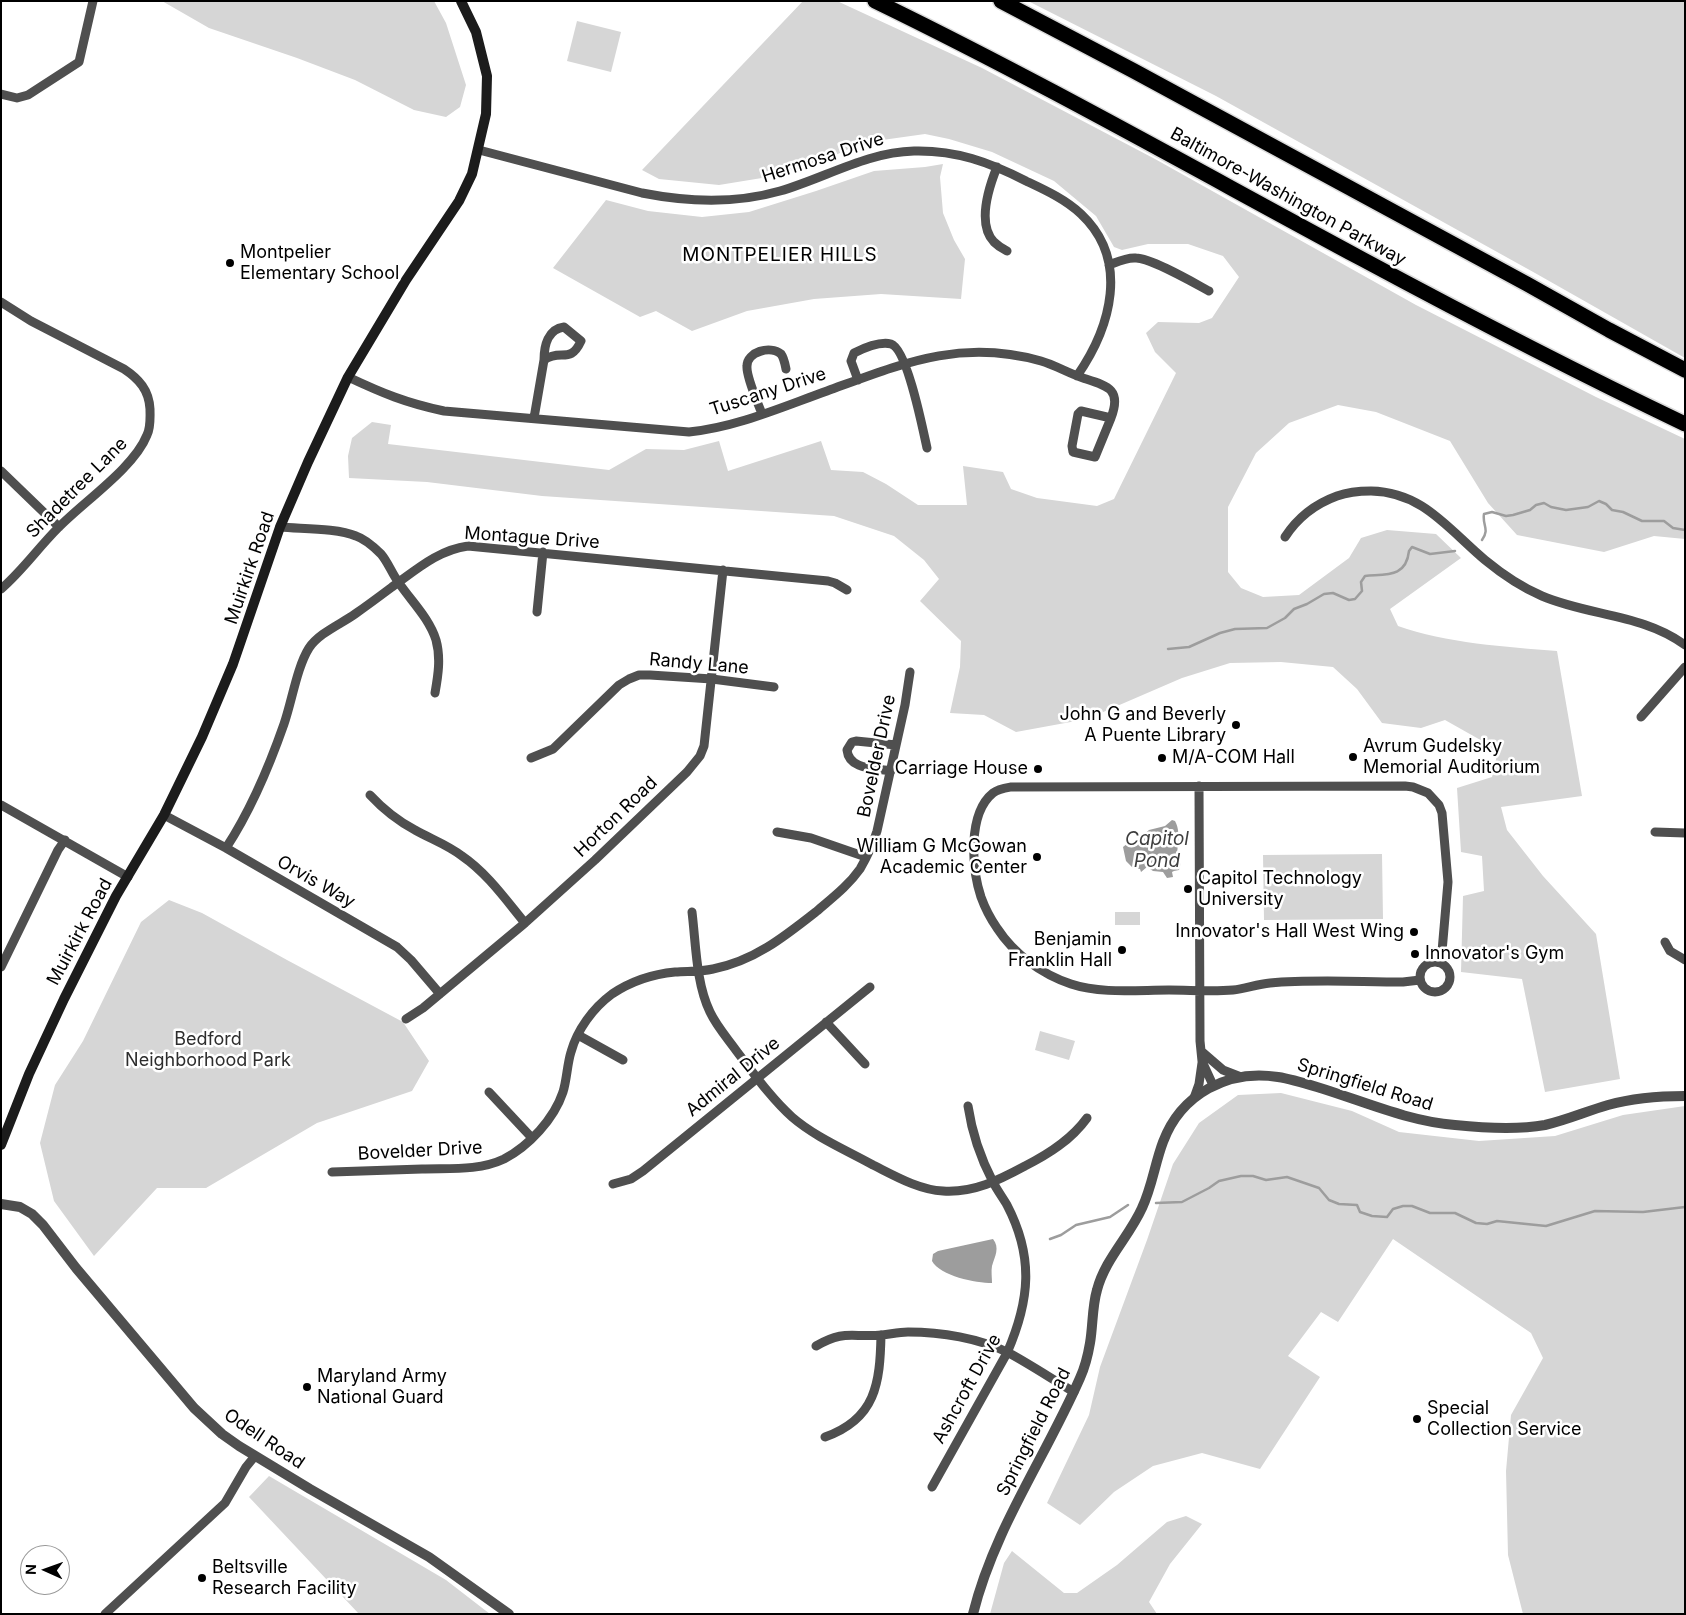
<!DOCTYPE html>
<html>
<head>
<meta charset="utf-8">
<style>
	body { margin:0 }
	#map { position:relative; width:1686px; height:1615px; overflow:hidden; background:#fff; font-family:Inter,sans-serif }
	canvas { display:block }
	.frame { position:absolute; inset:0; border:2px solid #000; pointer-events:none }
	.north { position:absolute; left:20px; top:1545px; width:50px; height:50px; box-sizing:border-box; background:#fff; border:1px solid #999; border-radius:50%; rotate:272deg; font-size:14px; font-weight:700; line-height:20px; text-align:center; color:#000 }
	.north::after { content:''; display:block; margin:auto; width:18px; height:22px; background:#000; clip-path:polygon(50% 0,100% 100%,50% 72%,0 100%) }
</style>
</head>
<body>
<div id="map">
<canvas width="1686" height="1615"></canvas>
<div class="frame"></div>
<div class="north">N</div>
</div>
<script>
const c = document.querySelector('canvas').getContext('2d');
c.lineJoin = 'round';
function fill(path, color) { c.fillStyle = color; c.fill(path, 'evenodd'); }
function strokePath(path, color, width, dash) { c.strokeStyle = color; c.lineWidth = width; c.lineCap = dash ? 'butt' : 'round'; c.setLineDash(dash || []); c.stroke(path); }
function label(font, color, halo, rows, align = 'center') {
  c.font = font + ' Inter,sans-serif'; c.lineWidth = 5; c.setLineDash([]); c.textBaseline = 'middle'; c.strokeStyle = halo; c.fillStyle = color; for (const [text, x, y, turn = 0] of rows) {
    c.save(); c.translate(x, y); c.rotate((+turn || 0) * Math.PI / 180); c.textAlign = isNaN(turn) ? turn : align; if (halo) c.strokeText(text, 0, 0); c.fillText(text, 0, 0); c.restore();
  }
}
const green = new Path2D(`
	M162 1H434L446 23 466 85 460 107 446 117 414 110 355 80 297 58 209 28Z
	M803 1H837L982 68 1155 159 1416 305 1596 397 1685 439V539L1654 536 1604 552 1517 535 1488 503 1450 441 1376 412 1338 405 1289 423 1256 453 1228 507V572L1241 588 1263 597 1299 595 1349 558 1361 538 1387 530 1436 534 1461 558 1390 609 1398 626C1445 643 1507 647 1557 651L1582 796 1501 807 1507 830 1543 876 1596 934 1620 1079 1545 1092 1522 979 1461 972 1463 896 1484 891 1482 856 1461 852 1457 788 1492 777 1497 755 1484 742 1445 720 1421 728 1382 723 1357 689 1333 667 1281 662 1230 663 1182 678 1087 719 1016 732 984 715 950 713 960 667 961 641 920 601 939 579 924 560 894 536 834 516 542 496 427 482 349 478 348 456 352 438 372 422 391 425 388 444 609 470 646 449 684 450 719 441 728 471 821 441 831 470 863 472 886 484 918 505H967L963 466 1003 472 1011 489 1037 498 1097 506 1114 499 1176 373 1155 352 1146 333 1158 322 1199 323 1212 318 1239 277 1223 256 1188 244H1148L1122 250 1114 247 1096 216 1054 181 992 152 949 139 925 134 861 143 823 161 768 177 719 185 659 179 642 170Z
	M1028 1H1685V358L1535 273 1216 96Z
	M577 21 621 32 611 72 567 61Z
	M943 164 940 177 943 213 954 240 965 259 961 299 881 294 814 299 747 311 692 331 656 311 640 317 553 268 606 200 648 211 702 217 749 212 816 191 874 171 925 167Z
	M1382 854 1383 919 1264 920 1263 855Z
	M169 900 202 913 287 960 403 1022 429 1061 412 1091 317 1123 206 1188H157L94 1256 54 1201 40 1143 55 1085 83 1041 141 922Z
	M1115 912H1140V925H1115Z
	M1040 1031 1075 1041 1069 1060 1035 1050Z
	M1281 1093 1352 1111 1399 1132 1479 1141 1555 1136 1623 1115 1685 1106V1614H1523L1508 1555 1506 1471 1511 1415 1543 1358 1531 1333 1393 1239 1338 1322 1321 1312 1288 1356 1320 1377 1260 1469 1202 1453 1153 1466 1114 1492 1080 1525 1047 1503 1089 1415 1100 1367 1147 1240 1173 1164 1199 1123 1238 1095Z
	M269 1476 446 1580 490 1614H359L249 1497Z
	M1186 1516 1202 1524 1170 1564 1149 1602 1157 1614H990L1004 1563 1012 1551 1064 1593H1077L1117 1565 1167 1522Z`);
const water = new Path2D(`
	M1172 820 1175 821C1183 836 1174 851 1179 861L1181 862 1179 870 1174 871 1172 872 1173 877 1167 878 1163 872 1153 871 1147 867 1141 872 1140 869 1133 868 1126 861 1123 847 1128 843 1139 839 1149 830 1165 826Z
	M993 1239C1000 1248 995 1256 992 1266 991 1271 992 1278 992 1283 976 1283 940 1276 932 1261L933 1254 938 1251Z`);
const stream = new Path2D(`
	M1482 540C1490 529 1482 525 1484 514L1492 512 1506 516 1513 515 1530 510 1536 505 1544 503 1551 507 1566 510 1588 507 1599 501 1606 504 1612 510 1623 512 1642 521H1664L1673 528 1685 530
	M1168 649 1189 647 1220 633 1235 629 1267 628 1285 618 1294 609 1307 604 1324 594 1333 593 1349 600 1355 599 1362 591 1361 582 1365 576C1386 574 1406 578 1409 551L1412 547 1430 554 1455 551
	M1156 1203 1182 1202 1209 1188 1219 1181 1241 1176H1253L1266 1180 1287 1177 1319 1188 1329 1200 1339 1204 1357 1205 1360 1212 1372 1216 1387 1217 1393 1209 1403 1206H1412L1430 1213H1455L1476 1223 1487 1224 1497 1221 1546 1226 1595 1211 1643 1212 1685 1207
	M1050 1239 1061 1235 1076 1225 1110 1217 1128 1205`);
const minor = new Path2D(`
	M1 94 17 98 28 95 79 62 93 1
	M479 150 642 193C688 202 735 204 780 191 825 178 867 152 914 151 956 150 989 162 1026 181 1045 190 1065 199 1081 214 1130 260 1111 327 1077 376
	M997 167C989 187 977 224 994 242 998 246 1003 249 1007 251
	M1109 265C1117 262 1127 257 1136 258 1151 258 1194 283 1209 291
	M1 302 31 321 124 369C139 379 149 390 150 409 150 417 151 427 147 435 134 468 83 502 58 528 38 548 22 571 1 589
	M348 377C382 393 406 403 444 411L689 432C737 427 782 407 827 391 901 364 960 338 1041 361 1055 365 1068 373 1083 378 1108 386 1122 389 1111 418L1095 457 1073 452 1072 446 1078 414 1081 411 1111 418
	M858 380 851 361 854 353C864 348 879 341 891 344 907 349 923 430 927 448
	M762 414C758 403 746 377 747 366 747 352 770 345 781 354 784 358 785 364 786 369
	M534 418 544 360C561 348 570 365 581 341L564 327C548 329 544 346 544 360
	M1 471 59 527
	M280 527C302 529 337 528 356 536 365 539 374 547 381 554 388 562 392 574 399 583 412 602 429 618 436 640 441 658 438 676 435 693
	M1285 537C1298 517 1315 504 1337 496 1348 492 1359 491 1371 491 1423 492 1448 529 1485 560 1502 574 1521 587 1542 596 1589 616 1643 614 1685 645
	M537 612 543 552
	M1641 717 1685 667
	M531 758 553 749 619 685 629 679 639 675H650L712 679 774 687
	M891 771C875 768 849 770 847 750L852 742 856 741 896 745
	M1199 786 1200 1041 1202 1061 1213 1085
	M370 795C383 809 398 821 415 830 431 839 448 845 462 856 487 873 506 900 525 923
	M1 805 128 877
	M164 815 226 848 397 947 411 960 440 994
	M777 832 811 838 866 857
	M1655 832 1685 833
	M226 848C251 810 269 767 284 724 292 701 297 667 309 648 319 633 341 624 355 614 368 605 380 596 392 587 416 570 438 550 468 546L828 581 835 583 847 590
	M692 912C696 945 696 983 710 1012 717 1027 729 1040 738 1053 755 1075 771 1098 792 1117 815 1137 846 1150 873 1165 895 1176 919 1190 943 1191 974 1193 999 1180 1025 1166 1049 1154 1071 1140 1087 1118
	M1665 942 1670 951 1685 960
	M1420 977a15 15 0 1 1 30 0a15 15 0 1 1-30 0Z
	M1 967 58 850 65 840
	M1420 980 1403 982C1359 982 1314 979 1270 983 1257 984 1245 989 1233 990 1212 992 1190 990 1169 990 1137 990 1101 994 1071 984 1041 974 1014 954 997 928 990 918 985 908 981 897 972 870 967 814 993 793 998 789 1005 788 1011 787L1405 786 1413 787 1428 793 1439 805 1442 813 1448 882 1441 963
	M406 1019 423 1008 525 923 595 860 687 772 700 756 704 746 723 570
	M826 1022 865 1064
	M578 1035 623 1060
	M1201 1051 1223 1070 1241 1077
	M489 1092 532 1138
	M1194 1098 1199 1084 1202 1063
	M332 1172C362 1171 392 1170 422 1169 449 1168 479 1171 504 1159 529 1146 554 1119 563 1092 567 1079 567 1065 571 1052 577 1030 593 1008 612 994 630 982 653 974 675 972 688 971 700 972 713 969 754 961 784 937 817 911 832 898 848 886 860 869 867 857 873 844 877 831L905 705 910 672
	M613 1184 631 1179 643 1171 870 987
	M816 1346C845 1329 852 1338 882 1335 891 1334 899 1332 908 1332 941 1332 979 1338 1009 1353 1031 1365 1052 1379 1074 1392
	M825 1437C876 1419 880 1383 881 1335
	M932 1487 1007 1353C1030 1300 1034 1257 1007 1205 1003 1198 997 1190 993 1182 981 1159 972 1133 968 1106
	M105 1614 225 1503 246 1467 255 1456`);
const tertiary = new Path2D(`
	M1 1204 20 1207 32 1214 43 1225 76 1268 194 1408 222 1434 239 1446 310 1489 429 1557 509 1614
	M973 1614C994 1529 1045 1458 1080 1378 1085 1367 1088 1355 1090 1343 1093 1326 1092 1307 1097 1290 1105 1259 1129 1237 1142 1208 1152 1187 1155 1163 1163 1142 1181 1094 1228 1069 1278 1077 1291 1079 1304 1083 1317 1087 1363 1101 1407 1121 1455 1125 1484 1128 1517 1130 1545 1125 1567 1120 1587 1111 1608 1105 1633 1098 1658 1096 1685 1096`);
const secondary = new Path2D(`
	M1 1145 29 1074 64 999 116 896 164 815 202 737 233 664 280 527 308 462 348 377 406 280 459 201 472 174 486 114 487 76 476 32 461 1`);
const motorway = new Path2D(`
	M875 1C1040 81 1200 172 1362 259 1468 316 1576 372 1685 424
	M1001 1 1134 71 1527 284 1609 330 1685 370`);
const markers = [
	[230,263,5,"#000"],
	[1236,725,5,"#000"],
	[1353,757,5,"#000"],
	[1162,758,5,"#000"],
	[1038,769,5,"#000"],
	[1037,857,5,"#000"],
	[1188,889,5,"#000"],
	[1414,932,5,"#000"],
	[1122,950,5,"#000"],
	[1415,954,5,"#000"],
	[307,1387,5,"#000"],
	[1417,1419,5,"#000"],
	[202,1578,5,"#000"]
];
const streetNames = [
	["Hermosa Drive",823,158,-18],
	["Baltimore-Washington Parkway",1288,197,29],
	["Tuscany Drive",768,392,-18],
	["Shadetree Lane",77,488,-45],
	["Montague Drive",532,538,4],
	["Muirkirk Road",250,568,-71],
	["Randy Lane",699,664,5],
	["Bovelder Drive",877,756,-78],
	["Horton Road",616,817,-44],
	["Orvis Way",316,882,30],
	["Muirkirk Road",80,932,-62],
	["Admiral Drive",733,1077,-39],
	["Springfield Road",1365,1085,17],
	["Bovelder Drive",420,1151,-3],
	["Ashcroft Drive",967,1389,-61],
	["Springfield Road",1034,1432,-63],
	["Odell Road",264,1439,34]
];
const poiNames = [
	["Montpelier",240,253],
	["Elementary School",240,274],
	["John G and Beverly",1226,715,"right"],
	["A Puente Library",1226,736,"right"],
	["Avrum Gudelsky",1363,747],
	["Memorial Auditorium",1363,768],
	["M/A-COM Hall",1172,758],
	["Carriage House",1028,769,"right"],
	["William G McGowan",1027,847,"right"],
	["Academic Center",1027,868,"right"],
	["Capitol Technology",1198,879],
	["University",1198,900],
	["Innovator's Hall West Wing",1404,932,"right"],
	["Benjamin",1112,940,"right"],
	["Franklin Hall",1112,961,"right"],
	["Innovator's Gym",1425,954],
	["Maryland Army",317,1377],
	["National Guard",317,1398],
	["Special",1427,1409],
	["Collection Service",1427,1430],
	["Beltsville",212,1568],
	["Research Facility",212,1589]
];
const parkNames = [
	["Bedford",208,1040],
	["Neighborhood Park",208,1061]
];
const neighbourhoodNames = [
	["MONTPELIER HILLS",780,255]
];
const waterNames = [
	["Capitol",1157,839],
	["Pond",1157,861]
];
fill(green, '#d6d6d6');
fill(water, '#9d9d9d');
strokePath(stream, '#9d9d9d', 2.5);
strokePath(motorway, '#dbdbdb', 18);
strokePath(minor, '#4f4f4f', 9);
strokePath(tertiary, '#4f4f4f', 10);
strokePath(secondary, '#1c1c1c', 10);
strokePath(motorway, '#000', 15);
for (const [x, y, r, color] of markers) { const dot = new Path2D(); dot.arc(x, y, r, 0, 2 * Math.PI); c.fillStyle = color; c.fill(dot); strokePath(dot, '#fff', 2); }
label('18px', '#000', '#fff', streetNames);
label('18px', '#000', '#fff', poiNames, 'left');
label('18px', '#2d2d2d', '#fff', parkNames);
c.letterSpacing = '1px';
label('19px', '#000', '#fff', neighbourhoodNames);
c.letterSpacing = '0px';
label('italic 19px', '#3e3e3e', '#fff', waterNames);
</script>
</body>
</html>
